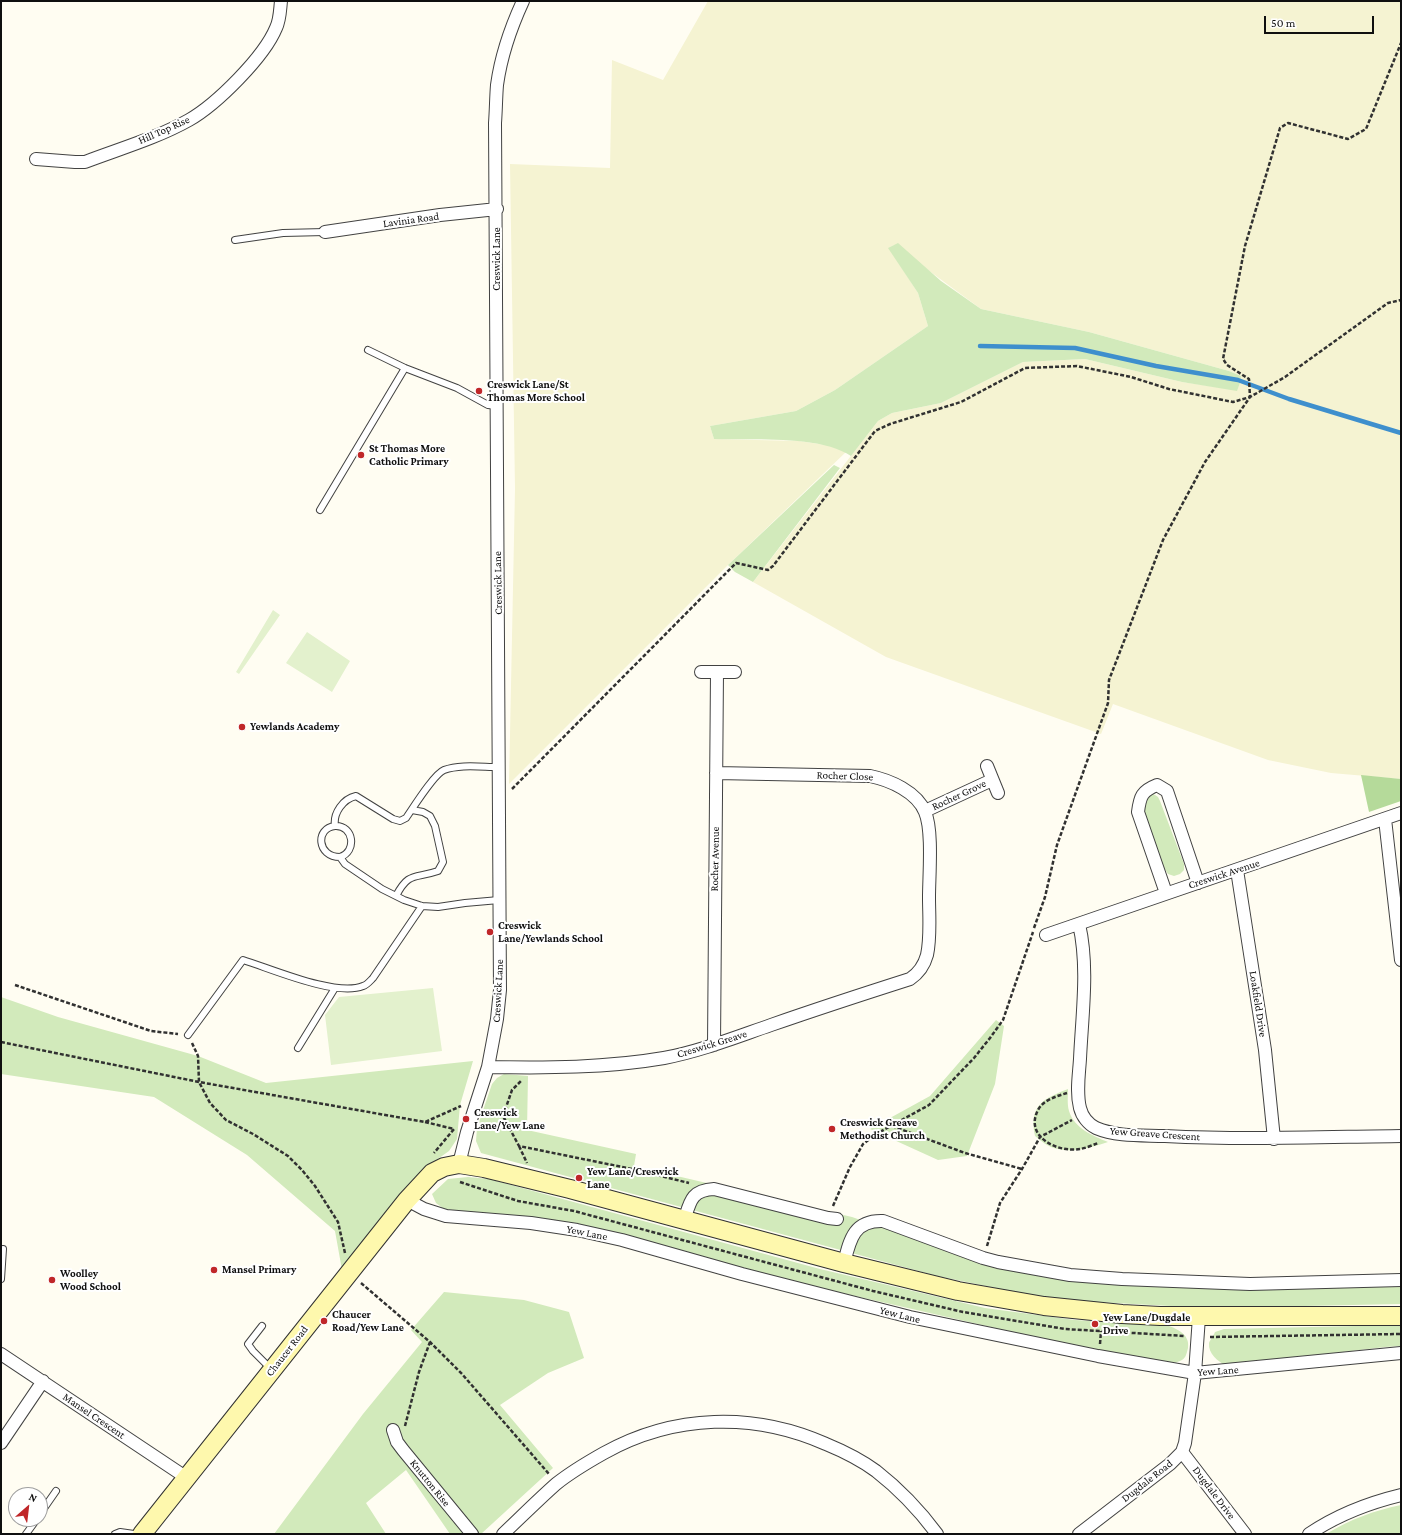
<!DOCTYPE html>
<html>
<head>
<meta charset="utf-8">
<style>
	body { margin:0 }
	#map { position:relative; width:1402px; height:1535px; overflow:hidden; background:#fffdf2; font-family:"Crimson Pro",serif }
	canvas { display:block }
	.frame { position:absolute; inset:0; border:2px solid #0f0f0f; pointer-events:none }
	.north { position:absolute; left:8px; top:1487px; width:40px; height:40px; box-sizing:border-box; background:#fff; border:1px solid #9f9f9f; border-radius:50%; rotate:28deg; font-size:11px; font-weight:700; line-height:16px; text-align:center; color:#0f0f0f }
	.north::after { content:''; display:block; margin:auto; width:14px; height:18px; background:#c02729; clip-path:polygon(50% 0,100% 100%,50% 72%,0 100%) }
	.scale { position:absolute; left:1264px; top:16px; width:110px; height:18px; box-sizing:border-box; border:2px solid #0f0f0f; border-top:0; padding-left:5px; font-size:12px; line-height:14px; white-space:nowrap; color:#0f0f0f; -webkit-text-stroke:3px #fff; paint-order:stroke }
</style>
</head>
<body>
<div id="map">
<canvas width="1402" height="1535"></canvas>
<div class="frame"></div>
<div class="north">N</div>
<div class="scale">50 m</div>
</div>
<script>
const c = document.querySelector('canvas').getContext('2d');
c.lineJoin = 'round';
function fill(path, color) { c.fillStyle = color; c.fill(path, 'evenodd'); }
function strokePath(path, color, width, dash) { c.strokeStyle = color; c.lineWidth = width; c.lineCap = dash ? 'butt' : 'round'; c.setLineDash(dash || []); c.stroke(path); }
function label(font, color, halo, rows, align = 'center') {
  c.font = font + ' "Crimson Pro",serif'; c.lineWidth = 4; c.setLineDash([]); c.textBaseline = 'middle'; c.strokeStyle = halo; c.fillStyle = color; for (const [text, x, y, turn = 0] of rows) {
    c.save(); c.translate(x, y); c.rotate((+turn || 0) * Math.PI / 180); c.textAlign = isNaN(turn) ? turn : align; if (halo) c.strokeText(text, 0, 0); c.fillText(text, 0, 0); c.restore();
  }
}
const farmland = new Path2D(`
	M708 1H1401V779L1331 773 1268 760 1113 704 1101 734 886 657 753 582 878 421 892 413 941 403 1023 362 1085 359 1182 382 1237 390 1240 383 1241 376 1229 371 1089 332 981 309 894 245 889 248 918 293 928 326 835 390 796 411 710 426 714 439 799 441 833 446 846 452 728 565 509 784 515 489 510 164 610 168 612 60 663 80Z`);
const green = new Path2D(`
	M898 243 941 281 981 309 1089 332 1229 371 1241 376 1240 383 1237 391 1182 382 1085 359 1023 362 941 403 892 413 878 421 851 456C821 435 752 440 714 439L710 426 796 411 835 390 928 326 918 293 888 248Z
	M834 465 840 468 753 582 735 572 728 565Z
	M1152 793 1158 797 1160 801 1184 864V870L1180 874 1174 876 1168 874 1164 868 1141 803Z
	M1 997 58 1017 198 1056 266 1083 473 1061 460 1105 457 1139 449 1151 425 1168 342 1270 335 1231 247 1155 154 1097 1 1074Z
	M996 1020 1004 1026 995 1084 967 1156 938 1160 870 1129 930 1096Z
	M504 1074 528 1076 527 1130 636 1154 634 1166 852 1217 996 1267 1096 1283 1224 1288 1401 1285V1304L1208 1308 1077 1301 1020 1293 937 1276 481 1153 476 1141 477 1128 492 1084 497 1078Z
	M1068 1089C1068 1096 1067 1104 1069 1111 1074 1128 1093 1136 1108 1142 1090 1148 1070 1154 1051 1147 1046 1145 1040 1140 1035 1136 1029 1105 1043 1099 1068 1089Z
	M468 1177 489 1179 820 1269 985 1308 1075 1320 1169 1326C1180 1330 1190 1336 1188 1348 1187 1352 1186 1358 1182 1360 1179 1362 1173 1363 1170 1364L1026 1335 829 1290 567 1222 444 1209 436 1203 432 1194 448 1179Z
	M444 1292 524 1300 569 1312 584 1358 548 1373 500 1405 553 1468 481 1534H450L406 1470 366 1503 386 1534H274L363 1414 422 1342 411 1330Z
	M1401 1325V1346L1385 1347 1226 1366C1218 1361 1208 1354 1209 1343 1210 1340 1214 1335 1215 1332L1224 1329Z
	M1401 1505V1534H1326C1351 1519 1373 1511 1401 1505Z`);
const forest = new Path2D(`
	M1361 775 1401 779V801L1369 812Z`);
const pitch = new Path2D(`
	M273 610 280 615 239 674 236 672Z
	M307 632 350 661 332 692 286 663Z
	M433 988 442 1051 331 1065 325 1015 339 997Z`);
const stream = new Path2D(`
	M980 346 1075 348 1156 366 1238 380 1289 399 1401 433`);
const path = new Path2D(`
	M512 789 736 563 768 570 773 566 875 431 890 424 961 402 1025 368 1077 366 1131 377 1169 389 1233 402 1250 397 1249 379 1227 365 1223 359 1245 246 1280 128 1288 123 1348 139 1366 129 1401 43
	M1034 928 1045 897 1057 845 1108 703 1109 680 1163 540 1205 462 1250 397 1285 377 1388 303 1401 300
	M15 985 151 1031 178 1034
	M1 1042 199 1082 425 1122 461 1106
	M192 1043 198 1056 199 1082 210 1103 226 1120 253 1134 288 1156 302 1170 315 1186 338 1222 345 1253
	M1067 1093C1057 1096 1043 1100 1038 1110 1024 1137 1058 1153 1080 1149 1086 1148 1093 1145 1098 1143
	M487 1111 503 1116 519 1146 637 1170 689 1183
	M503 1116 512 1090 522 1080
	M425 1122 454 1129 434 1153
	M892 1126 965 1153 1022 1169
	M519 1146 527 1163
	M460 1182 518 1201 574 1211 873 1291 963 1312 1065 1329 1185 1336
	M833 1206 850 1167 863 1144 878 1133 929 1105 974 1058 990 1038 1003 1020 1033 932
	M987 1246 1000 1203 1022 1169 1040 1137 1072 1120
	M361 1283 430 1342 462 1374 549 1474
	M1210 1337 1401 1334
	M1100 1344 1101 1331
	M405 1426 419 1372 430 1342`);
const lane = new Path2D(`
	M235 240 283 233 325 232
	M368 350 405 368 457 388 488 405 497 406
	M320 510 405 368
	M335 826C333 813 343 799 356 796L393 819 400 821 406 818C413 808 434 774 444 770 460 764 481 767 499 767
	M340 857C357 852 354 825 335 826 315 828 317 857 340 857L345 864 382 889 404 900 422 906 438 907 465 903 499 900
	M396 896C409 871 415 879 438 871L443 862 435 826 430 816 423 812 412 810
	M188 1035 243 960C272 969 336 997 363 986 367 985 370 981 373 978L422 906
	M298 1048 335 988
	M1 1279 3 1249
	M262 1326 248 1344 253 1351 271 1369
	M40 1514 56 1491
	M26 1534 37 1519
	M115 1534 120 1532 134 1534`);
const street = new Path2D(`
	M36 159 75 162H85C119 149 157 138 189 120 217 104 264 57 276 28 280 20 280 10 281 1
	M325 232 440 215 497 209
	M701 672H735
	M987 766 998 793
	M925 811 992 780
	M1385 819 1401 960
	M1237 870 1265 1050 1274 1139
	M1166 893 1138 812C1140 796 1142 791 1157 785L1167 791 1198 883
	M1079 924C1089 967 1082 1015 1080 1059 1079 1075 1076 1092 1080 1108 1082 1116 1088 1124 1096 1128 1117 1137 1143 1135 1165 1136 1244 1140 1322 1137 1401 1136
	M1046 935 1401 813
	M714 1045 717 672
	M488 1067C547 1068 606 1068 664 1058 701 1051 736 1037 771 1025 817 1009 863 994 910 979 919 973 924 966 927 955 931 937 929 916 929 897 929 876 933 830 925 812 917 792 890 780 870 776L716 773
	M459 1164 467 1132 488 1067 497 1019 500 990 495 123C496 110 496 97 497 85 501 56 511 27 523 1
	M407 1200 424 1209 446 1216 531 1223 577 1230 622 1240 742 1274 910 1317 1098 1356 1195 1373 1401 1353
	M684 1221C690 1202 691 1190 714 1189L828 1218 837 1219
	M844 1263C850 1239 854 1220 883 1221L983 1258 998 1262 1070 1275 1122 1279 1250 1284 1401 1280
	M1 1354 187 1478
	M393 1430 397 1442 403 1450 472 1534
	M1 1443 43 1381
	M1182 1452 1245 1534
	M503 1534C521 1517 538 1500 556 1484 571 1472 588 1462 604 1453 674 1414 754 1412 826 1444 843 1451 861 1460 876 1471 899 1489 920 1511 937 1534
	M1079 1534 1170 1464 1182 1452 1185 1443 1195 1373 1199 1317
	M1309 1534C1337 1515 1368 1503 1401 1495`);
const secondary = new Path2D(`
	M142 1534 407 1200 432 1173 444 1167 459 1164 484 1168 570 1189 844 1263 958 1291 1044 1306 1122 1314 1160 1316H1401`);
const markers = [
	[479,391,4,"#c02729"],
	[361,455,4,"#c02729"],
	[242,727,4,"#c02729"],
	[490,932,4,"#c02729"],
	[466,1119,4,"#c02729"],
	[832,1129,4,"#c02729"],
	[579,1178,4,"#c02729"],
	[214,1270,4,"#c02729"],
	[52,1280,4,"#c02729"],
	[324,1321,4,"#c02729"],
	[1095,1324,4,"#c02729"]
];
const streetNames = [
	["Hill Top Rise",164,130,-24],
	["Lavinia Road",411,220,-8],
	["Creswick Lane",497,259,-90],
	["Creswick Lane",498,583,-91],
	["Rocher Close",845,776,2],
	["Rocher Grove",959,795,-25],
	["Rocher Avenue",715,859,-89],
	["Creswick Avenue",1224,874,-18],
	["Creswick Lane",498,991,-87],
	["Loakfield Drive",1258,1004,81],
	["Creswick Greave",712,1044,-17],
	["Yew Greave Crescent",1155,1134,4],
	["Yew Lane",587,1233,11],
	["Yew Lane",900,1315,14],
	["Chaucer Road",287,1351,-52],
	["Yew Lane",1218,1371,-4],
	["Mansel Crescent",94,1416,34],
	["Dugdale Road",1147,1481,-38],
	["Knutton Rise",430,1483,51],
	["Dugdale Drive",1214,1493,53]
];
const poiNames = [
	["Creswick Lane/St",487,385],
	["Thomas More School",487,398],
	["St Thomas More",369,449],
	["Catholic Primary",369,462],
	["Yewlands Academy",250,727],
	["Creswick",498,926],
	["Lane/Yewlands School",498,939],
	["Creswick",474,1113],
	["Lane/Yew Lane",474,1126],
	["Creswick Greave",840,1123],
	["Methodist Church",840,1136],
	["Yew Lane/Creswick",587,1172],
	["Lane",587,1185],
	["Mansel Primary",222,1270],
	["Woolley",60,1274],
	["Wood School",60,1287],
	["Chaucer",332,1315],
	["Road/Yew Lane",332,1328],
	["Yew Lane/Dugdale",1103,1318],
	["Drive",1103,1331]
];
fill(farmland, '#f5f3d2');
fill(green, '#d2eabb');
fill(forest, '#b5da9a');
fill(pitch, '#e3f1cd');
strokePath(stream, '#3e8fcd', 4.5);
strokePath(lane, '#424242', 8);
strokePath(street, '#424242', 14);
strokePath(secondary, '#313131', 20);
strokePath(path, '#313131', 2.5, [4, 2]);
strokePath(lane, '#fff', 6);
strokePath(street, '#fff', 12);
strokePath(secondary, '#fef8ad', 18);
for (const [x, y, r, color] of markers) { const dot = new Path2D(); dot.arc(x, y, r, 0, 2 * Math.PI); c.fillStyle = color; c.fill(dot); strokePath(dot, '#fff', 1.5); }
label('11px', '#0f0f0f', '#fff', streetNames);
label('bold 11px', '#0f0f0f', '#fff', poiNames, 'left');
</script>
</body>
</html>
